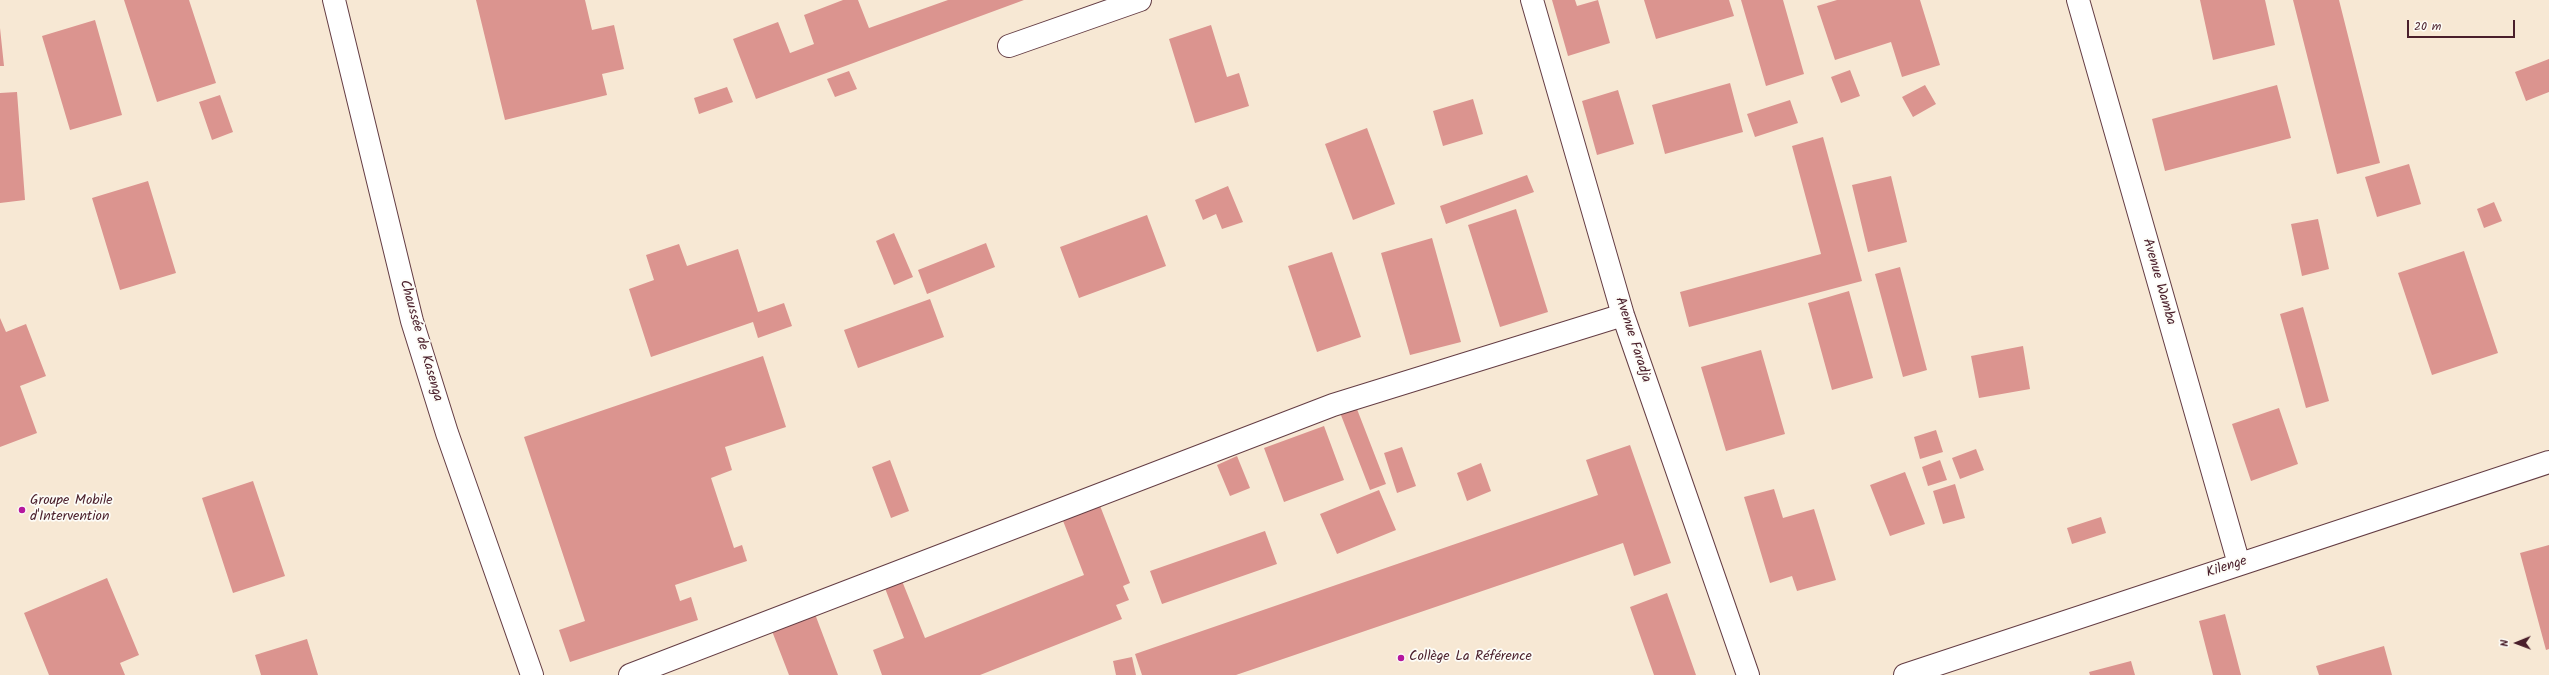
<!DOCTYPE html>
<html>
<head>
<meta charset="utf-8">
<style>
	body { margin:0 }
	#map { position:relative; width:2549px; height:675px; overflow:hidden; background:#f7e8d4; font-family:Kalam,sans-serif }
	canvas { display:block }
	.north { position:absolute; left:2497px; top:623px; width:40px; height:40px; -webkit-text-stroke:3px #fdfcf7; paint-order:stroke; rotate:269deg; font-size:11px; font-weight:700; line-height:16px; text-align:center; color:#4a1f2b }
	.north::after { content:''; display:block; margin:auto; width:14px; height:18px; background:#4a1f2b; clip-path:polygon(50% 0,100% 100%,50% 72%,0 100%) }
	.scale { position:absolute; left:2407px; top:20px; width:108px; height:18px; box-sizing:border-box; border:2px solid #4a1f2b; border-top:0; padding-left:5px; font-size:12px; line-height:14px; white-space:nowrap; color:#4a1f2b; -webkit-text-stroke:3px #fdfcf7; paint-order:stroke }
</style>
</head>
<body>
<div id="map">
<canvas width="2549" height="675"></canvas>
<div class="north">N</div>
<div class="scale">20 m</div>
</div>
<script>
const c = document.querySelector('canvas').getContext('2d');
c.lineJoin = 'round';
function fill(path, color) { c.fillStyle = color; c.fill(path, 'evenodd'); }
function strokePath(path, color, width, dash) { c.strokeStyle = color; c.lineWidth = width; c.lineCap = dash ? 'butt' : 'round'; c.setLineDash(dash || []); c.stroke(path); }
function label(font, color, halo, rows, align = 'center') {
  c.font = font + ' Kalam,sans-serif'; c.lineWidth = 3.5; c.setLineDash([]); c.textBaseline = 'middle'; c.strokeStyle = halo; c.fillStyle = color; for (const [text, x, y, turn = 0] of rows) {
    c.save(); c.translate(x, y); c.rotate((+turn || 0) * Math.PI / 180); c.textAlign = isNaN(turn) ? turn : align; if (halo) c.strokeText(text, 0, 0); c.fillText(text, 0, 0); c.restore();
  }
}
const building = new Path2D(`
	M124 0H189L216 83 157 102Z
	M476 0H585L592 30 614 25 624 69 602 74 607 95 505 120Z
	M843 0H858L869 28 948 0H1024L756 99 733 39 778 22 790 53 814 44 804 15Z
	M1552 0H1575L1577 6 1598 0 1610 43 1568 56Z
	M1644 0H1729L1734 16 1656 39Z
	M1741 0H1783L1804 74 1766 86Z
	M1837 0H1920L1940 65 1902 77 1891 42 1835 60 1817 6Z
	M2200 0H2265L2275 45 2213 60Z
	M2293 0H2339L2380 163 2337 174Z
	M95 20 122 115 70 130 42 36Z
	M1211 25 1227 77 1239 73 1249 106 1195 123 1169 39Z
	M0 28 4 66H0Z
	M2549 59V92L2526 101 2515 72Z
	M1850 70 1860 96 1841 103 1831 77Z
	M849 71 857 89 835 97 827 79Z
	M1730 83 1743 132 1665 154 1652 105Z
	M1925 85 1936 104 1913 117 1902 97Z
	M2277 85 2291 138 2165 171 2152 119Z
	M727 87 733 102 699 114 694 98Z
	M1618 90 1634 144 1597 155 1582 101Z
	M17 92 25 200 0 203V93Z
	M220 95 233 132 212 140 199 102Z
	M1473 99 1483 134 1443 146 1433 111Z
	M1790 100 1798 123 1755 137 1747 114Z
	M1367 128 1395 204 1353 220 1325 144Z
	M1823 137 1862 281 1689 327 1680 292 1821 254 1792 146Z
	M2409 164 2421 204 2377 217 2365 177Z
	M1527 175 1534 192 1446 224 1440 206Z
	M1891 176 1907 242 1868 252 1852 185Z
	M148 181 176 273 120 290 92 198Z
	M1228 186 1243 222 1222 229 1216 214 1203 220 1195 200Z
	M2494 202 2502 221 2484 228 2477 209Z
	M1516 209 1548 312 1500 327 1468 225Z
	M1147 215 1166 266 1079 298 1060 247Z
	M2318 219 2329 269 2302 276 2291 224Z
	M894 233 913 277 894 285 876 241Z
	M1432 238 1461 342 1410 355 1381 253Z
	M986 243 995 267 927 294 918 270Z
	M679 244 687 266 738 249 758 312 784 303 792 326 758 338 753 322 651 357 629 289 654 280 646 255Z
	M2464 251 2498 353 2432 375 2398 273Z
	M1332 252 1361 337 1317 352 1288 266Z
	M1900 267 1927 370 1903 377 1875 274Z
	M1849 291 1873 378 1832 390 1808 303Z
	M930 299 944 337 858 368 844 330Z
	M2303 307 2329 401 2306 408 2280 314Z
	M0 318 6 332 26 324 46 376 20 386 37 433 0 447Z
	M2023 346 2030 389 1979 398 1971 356Z
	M1761 350 1785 434 1726 451 1701 367Z
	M763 356 786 427 725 447 732 470 711 478 734 548 742 545 747 561 675 585 680 601 691 597 698 620 570 662 559 630 585 621 524 437Z
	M1355 404 1386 484 1370 490 1339 410Z
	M2279 408 2298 464 2251 481 2232 424Z
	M1324 426 1344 480 1284 502 1264 448Z
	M1936 430 1943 452 1920 459 1914 437Z
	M1630 445 1671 563 1634 576 1623 543 1236 675H1142L1135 654 1598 495 1586 460Z
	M1402 447 1416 486 1397 493 1384 453Z
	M1976 449 1984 470 1960 479 1952 458Z
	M1237 456 1250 488 1230 496 1217 465Z
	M890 460 909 511 891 518 872 467Z
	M1940 460 1947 480 1928 486 1922 467Z
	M1481 463 1491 491 1467 501 1457 473Z
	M1905 472 1925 524 1890 536 1870 485Z
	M253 481 285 576 233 593 202 498Z
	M1955 484 1965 518 1943 524 1933 491Z
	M1774 489 1783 518 1814 509 1836 580 1797 591 1792 576 1770 583 1744 497Z
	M1379 490 1396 530 1337 554 1320 514Z
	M1097 498 1130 583 1123 586 1129 600 1116 605 1122 619 980 675H882L873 650 904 638 883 583 900 576 925 638 1084 575 1060 513Z
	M2101 517 2106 533 2072 544 2067 528Z
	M1265 531 1277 564 1162 604 1150 571Z
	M2549 545V649L2546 650 2520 553Z
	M107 578 139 655 120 663 125 675H49L24 613Z
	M1667 593 1696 675H1654L1630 607Z
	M815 614 838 675H789L772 631Z
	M2225 614 2241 675H2213L2199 621Z
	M307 639 318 675H261L255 655Z
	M2384 646 2392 675H2319L2316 666Z
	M1132 657 1136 675H1116L1113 661Z
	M2131 661 2135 675H2090L2089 672Z`);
const minor = new Path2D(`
	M1532 0 1623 315 1748 675
	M2078 0 2239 564
	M1009 46 1140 0
	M630 675 1333 405 1623 315
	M1905 675 2549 462`);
const secondary = new Path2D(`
	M334 0 412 321 447 433 532 675`);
const markers = [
	[22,510,4,"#b5179e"],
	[1401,658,4,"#b5179e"]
];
const streetNames = [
	["Avenue Wamba",2158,282,74],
	["Avenue Faradja",1632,340,72],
	["Chaussée de Kasenga",420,341,74],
	["Kilenge",2227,568,-18]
];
const poiNames = [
	["Groupe Mobile",30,502],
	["d'Intervention",30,518],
	["Collège La Référence",1409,658]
];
fill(building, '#db948f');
strokePath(minor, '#643d44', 24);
strokePath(secondary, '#643d44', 24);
strokePath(minor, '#fff', 22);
strokePath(secondary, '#fff', 22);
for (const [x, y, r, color] of markers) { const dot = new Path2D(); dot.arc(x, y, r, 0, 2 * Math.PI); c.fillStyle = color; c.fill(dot); strokePath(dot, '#fdfcf7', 1.5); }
label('14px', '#4a1f2b', '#fdfcf7', streetNames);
label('14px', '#4a1f2b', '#fdfcf7', poiNames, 'left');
</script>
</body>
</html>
